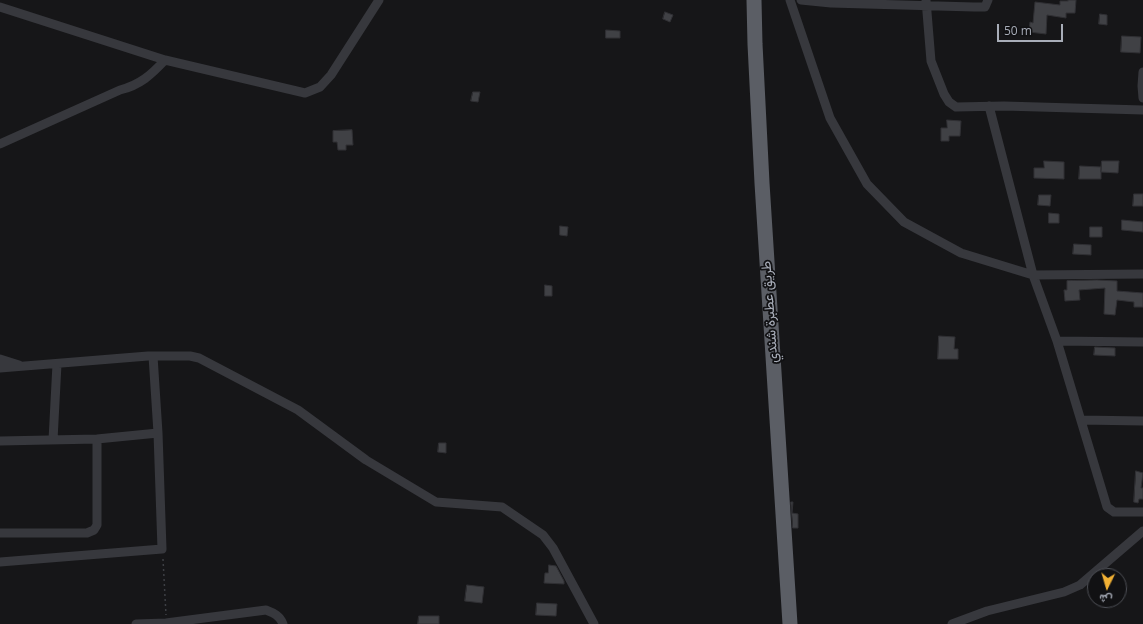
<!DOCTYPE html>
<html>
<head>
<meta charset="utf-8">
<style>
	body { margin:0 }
	#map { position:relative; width:1143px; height:624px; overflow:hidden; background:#161618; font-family:"Open Sans",Vazirmatn,sans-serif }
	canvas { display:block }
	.north { position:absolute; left:1087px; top:568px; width:40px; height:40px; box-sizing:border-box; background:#111113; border:1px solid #4d4f55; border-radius:50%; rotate:185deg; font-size:11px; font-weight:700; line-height:16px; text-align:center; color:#a8adb8 }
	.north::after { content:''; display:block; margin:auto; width:14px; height:18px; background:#f2b134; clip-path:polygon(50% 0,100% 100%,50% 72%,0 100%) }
	.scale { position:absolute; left:997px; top:24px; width:66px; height:18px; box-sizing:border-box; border:2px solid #a8adb8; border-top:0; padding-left:5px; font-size:12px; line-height:14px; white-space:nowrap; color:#a8adb8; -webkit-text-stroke:3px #111113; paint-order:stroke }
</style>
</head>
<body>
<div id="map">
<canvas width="1143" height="624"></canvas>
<div class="north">ش</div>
<div class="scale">50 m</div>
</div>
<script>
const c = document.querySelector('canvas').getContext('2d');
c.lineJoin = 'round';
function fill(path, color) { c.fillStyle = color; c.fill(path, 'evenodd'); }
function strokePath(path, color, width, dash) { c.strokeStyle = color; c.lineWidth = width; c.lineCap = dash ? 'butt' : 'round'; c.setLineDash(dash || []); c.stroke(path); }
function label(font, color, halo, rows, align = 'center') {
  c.font = font + ' "Open Sans",Vazirmatn,sans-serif'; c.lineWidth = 3.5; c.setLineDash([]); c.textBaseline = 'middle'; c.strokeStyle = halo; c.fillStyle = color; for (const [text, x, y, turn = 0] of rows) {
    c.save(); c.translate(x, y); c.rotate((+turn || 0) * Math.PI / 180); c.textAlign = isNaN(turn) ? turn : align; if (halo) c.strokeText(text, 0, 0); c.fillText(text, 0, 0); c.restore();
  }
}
const building = new Path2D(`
	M1068 0H1076L1075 13H1066V18L1047 15 1046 34 1029 32 1030 22 1033 23 1035 2 1060 5V1H1068Z
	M665 12 673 15 670 22 663 19Z
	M1100 14 1107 15V25L1099 24Z
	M606 30 620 31V38H606Z
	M1122 36 1141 37 1140 53 1121 52Z
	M473 92H480L478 102 471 101Z
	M947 120 961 121 960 136H949V141H941V128H947Z
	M352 130 353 145H346V150H338L337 142H333V131Z
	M1044 161 1064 162V179L1034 178V168H1044Z
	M1102 161H1119L1118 173 1101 172Z
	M1080 166 1101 167V179H1079Z
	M1134 194H1143V206H1133Z
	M1039 195H1051L1050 206 1038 205Z
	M1049 213 1059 214V223H1049Z
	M1122 220 1143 222V232L1122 230Z
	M560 226 568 227 567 236 560 235Z
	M1090 227H1102V237H1090Z
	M1074 244 1091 245V255L1073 254Z
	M1097 280 1117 281V291L1143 293V307H1134V302L1117 300 1115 315 1104 314 1105 288 1079 290 1080 300 1065 301 1064 290H1067V281Z
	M545 285 552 286V296H545Z
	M939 336 955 337 954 349H958V359H938Z
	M1095 347 1115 348V356L1094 355Z
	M439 443H446V453L438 452Z
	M1136 471 1143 473 1141 488H1143V499H1139L1138 503 1134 502Z
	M791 502H793L792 513 798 514V528H793Z
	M549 565 556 566 564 581V584L544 583 545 573H548Z
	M467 585 484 587 482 603 465 601Z
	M537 603 557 604 556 616 536 615Z
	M419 616H439V624H418Z`);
const path = new Path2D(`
	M163 559 166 615`);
const minor = new Path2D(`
	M790 0 830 118 867 184 904 222 961 253 1033 275 1143 274
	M801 0 831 3 974 7H985L988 0
	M926 0 931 61 944 94 949 102 956 107 1004 106 1143 110
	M0 7 165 60 305 93 320 87 331 75 379 0
	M1143 72 1142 86 1143 98
	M989 106 1033 275 1057 341 1107 507 1114 512H1143
	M0 144 120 90C140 85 151 75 165 60
	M1057 341 1143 342
	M0 359 19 365
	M0 368 148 356H190L199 358 298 410 366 460 436 502 502 507 543 535 553 548 594 624
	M1081 420 1143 421
	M53 440 57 364
	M0 441 97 439 158 433
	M0 533H87L94 530 97 525V439
	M0 562 162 549 158 433 153 356
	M136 624 166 623 266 610C274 613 280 616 283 624
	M952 624 987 611 1064 592 1080 585 1143 531`);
const trunk = new Path2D(`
	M754 0 755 44 762 183 790 624`);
const streetNames = [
	["طريق عطبرة شندي",770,312,-94]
];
fill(building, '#404145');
strokePath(building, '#303034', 1);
strokePath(path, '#3d3f44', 1.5, [2, 3]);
strokePath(minor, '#37383d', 9);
strokePath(trunk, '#5b5e65', 15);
label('14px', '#a8adb8', '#111113', streetNames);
</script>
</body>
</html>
